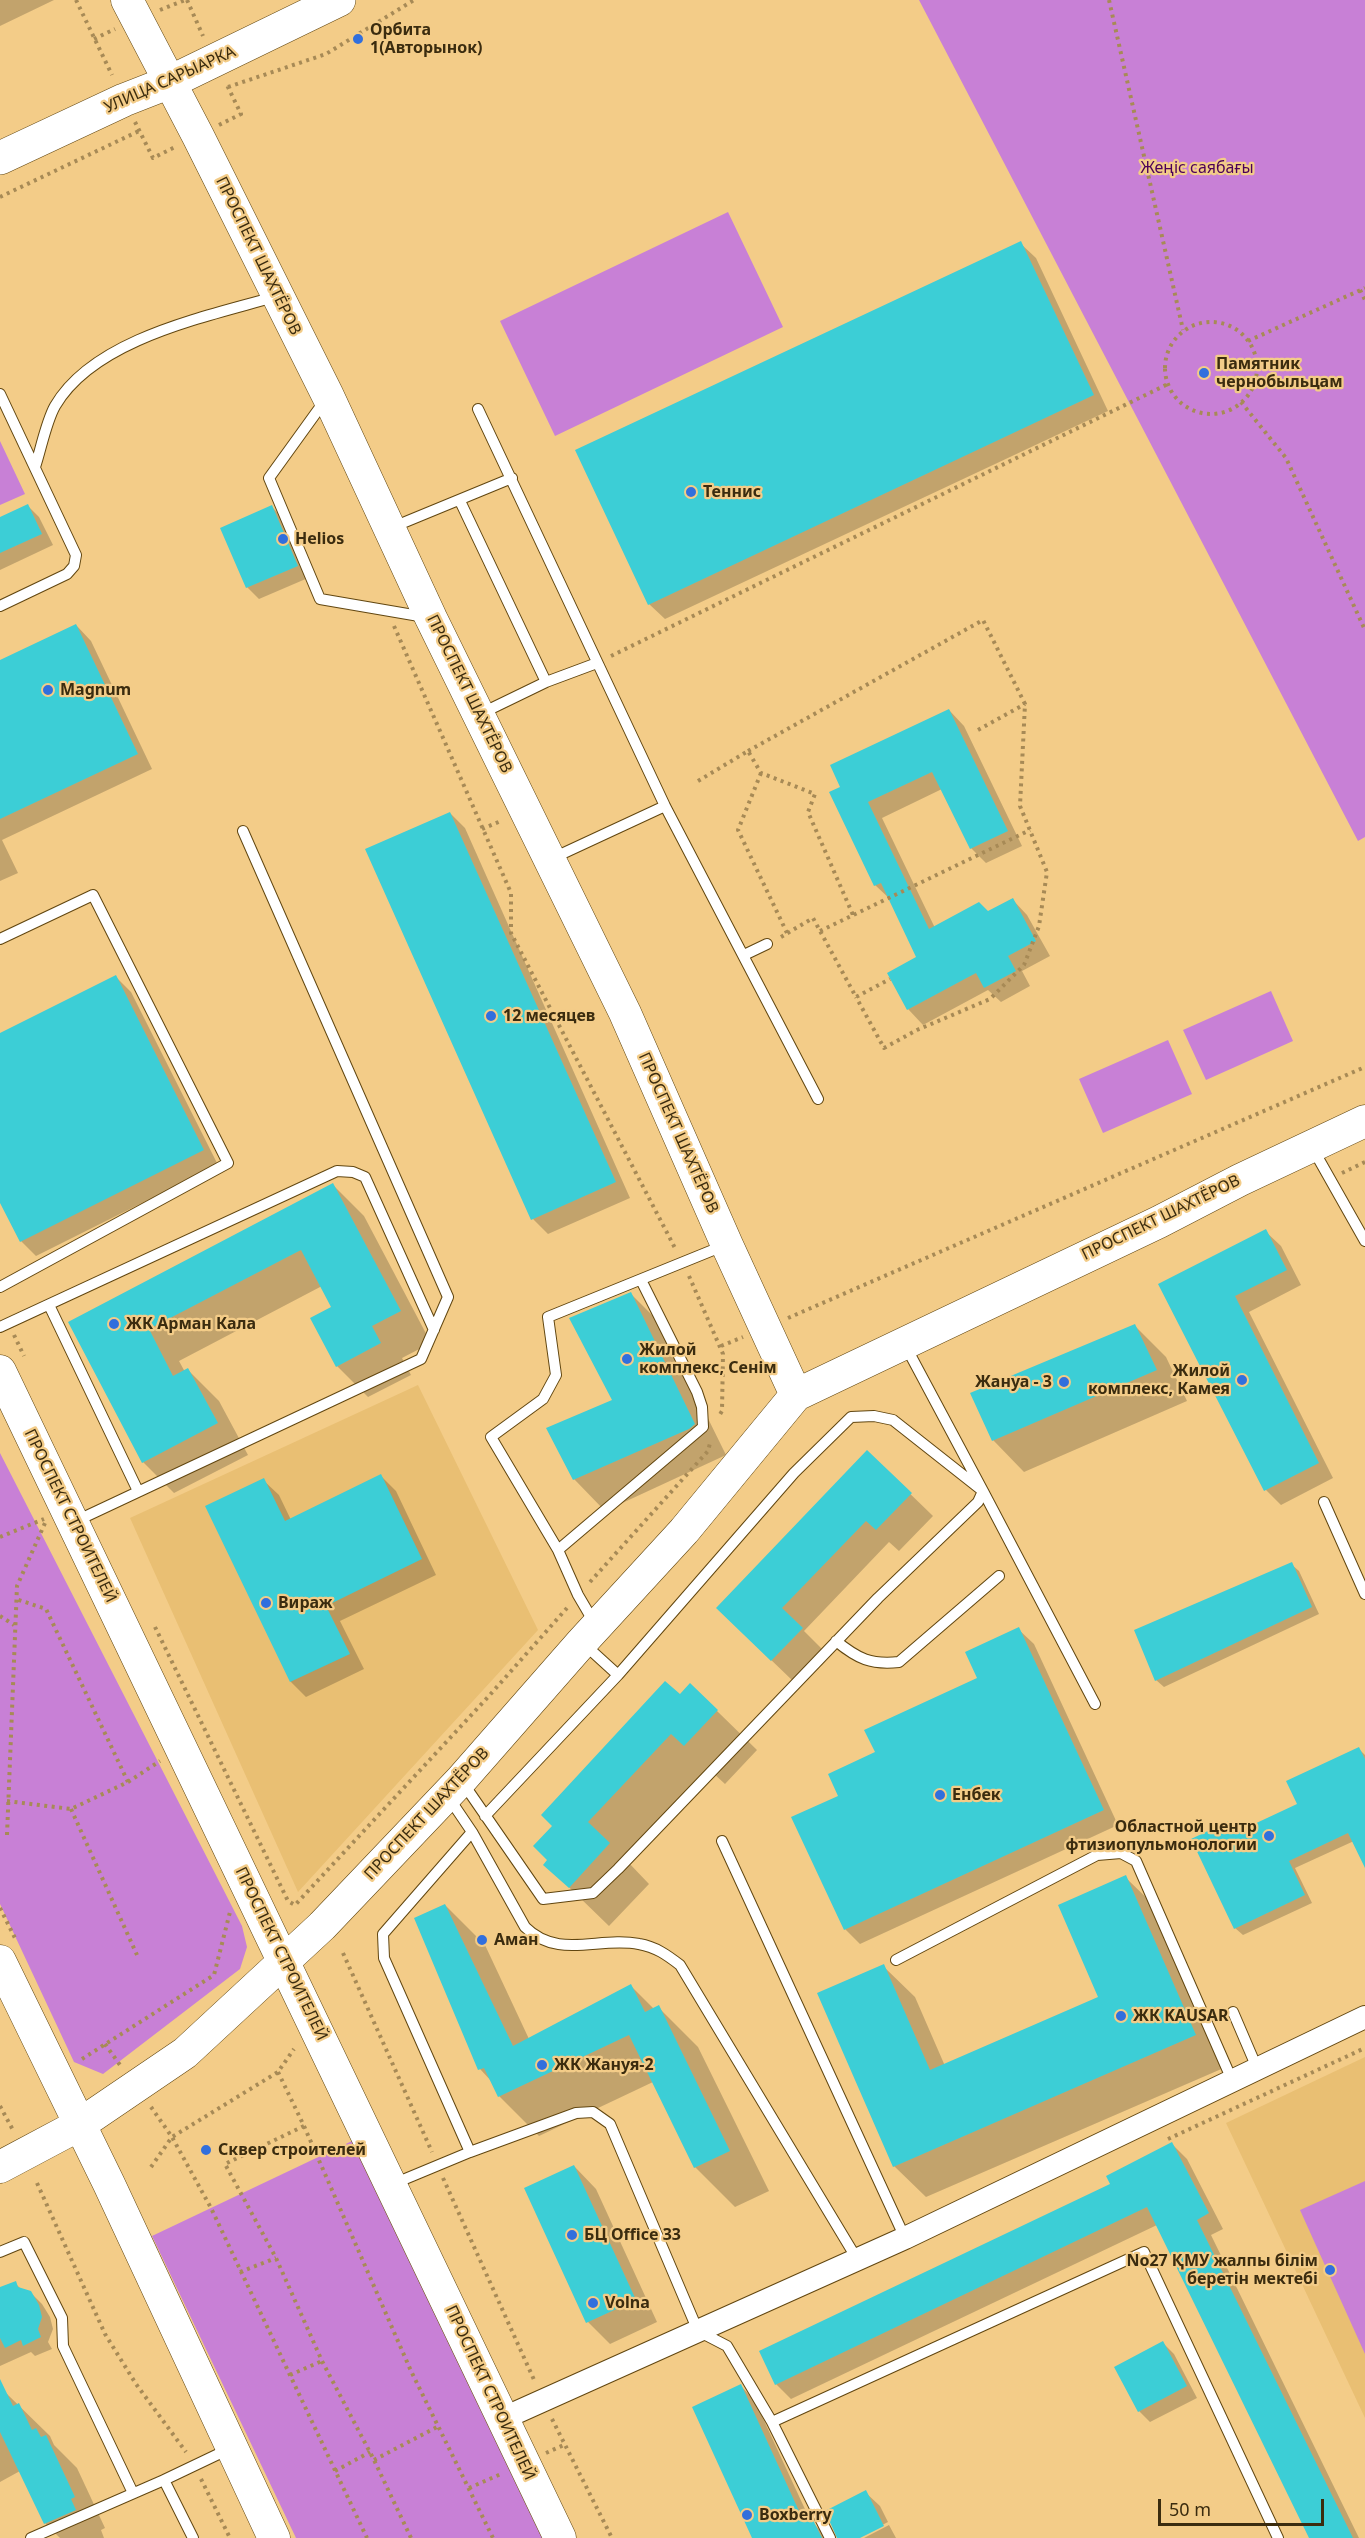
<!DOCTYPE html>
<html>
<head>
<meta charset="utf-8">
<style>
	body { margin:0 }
	#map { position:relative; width:1365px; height:2538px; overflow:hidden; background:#f3cc88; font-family:"Noto Sans",sans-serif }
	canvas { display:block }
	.scale { position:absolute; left:1158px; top:2499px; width:166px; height:27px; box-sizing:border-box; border:3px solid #3b2c0f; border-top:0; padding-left:8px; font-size:18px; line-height:21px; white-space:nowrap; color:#3b2c0f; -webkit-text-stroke:4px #f3cc88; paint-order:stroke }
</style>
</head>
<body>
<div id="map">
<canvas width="1365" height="2538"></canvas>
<div class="scale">50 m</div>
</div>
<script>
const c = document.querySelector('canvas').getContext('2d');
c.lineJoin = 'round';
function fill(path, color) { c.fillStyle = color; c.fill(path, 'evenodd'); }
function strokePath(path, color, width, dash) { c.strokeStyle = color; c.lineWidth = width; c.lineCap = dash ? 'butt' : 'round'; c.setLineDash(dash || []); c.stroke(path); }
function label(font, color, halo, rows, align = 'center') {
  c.font = font + ' "Noto Sans",sans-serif'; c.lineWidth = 4.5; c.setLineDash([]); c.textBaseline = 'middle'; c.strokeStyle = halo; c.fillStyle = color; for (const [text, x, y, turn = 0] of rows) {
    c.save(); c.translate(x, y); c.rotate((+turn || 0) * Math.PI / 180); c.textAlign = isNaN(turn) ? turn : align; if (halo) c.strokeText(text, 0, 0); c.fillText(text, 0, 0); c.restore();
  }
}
const built = new Path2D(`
	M418 1385 538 1630 298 1892 130 1518Z
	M1365 2057V2418L1226 2123Z`);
const green = new Path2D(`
	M919 0H1365V837L1358 841Z
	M728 212 783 327 555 436 500 321Z
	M0 441 25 494 0 505Z
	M1271 991 1293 1041 1206 1080 1183 1030Z
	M1168 1040 1192 1094 1103 1133 1079 1079Z
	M0 1453 242 1926 247 1947 240 1969 103 2074 74 2062 0 1904Z
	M352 2141V2142L542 2538H296L152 2236Z
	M1365 2181V2354L1300 2210Z`);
const shadow = new Path2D(`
	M0 0H54L0 26Z
	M1020 243 1036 258 1108 411 665 619 649 604Z
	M28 506 39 517 53 545 0 570V519Z
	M272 507 283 518 308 578 259 599 247 587 222 528Z
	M76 625 91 641 152 769 2 840 18 873 0 881V661Z
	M949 710 964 726 1022 846 986 863 971 848 942 789 882 818 935 928 987 913 1012 899 1027 915 1050 956 1022 971 1030 986 1001 1002 988 990 923 1025 908 1009 889 974 918 958 891 900 875 885 842 787Z
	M450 813 465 828 630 1198 548 1234 533 1219Z
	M116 977 131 992 218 1165 36 1256 21 1241 0 1200V1035Z
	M333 1185 364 1216 431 1343 402 1358 411 1375 368 1397 337 1366 333 1308 322 1286 179 1361 185 1372 188 1370 219 1401 248 1455 174 1493 143 1462 70 1322Z
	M1265 1231 1281 1246 1301 1285 1249 1312 1333 1478 1281 1505 1266 1490 1160 1285Z
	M630 1293 662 1325 726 1455 605 1511 574 1479 614 1401Z
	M1135 1326 1166 1357 1187 1401 1024 1472 993 1440Z
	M867 1452 933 1516 899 1551 889 1542 804 1631 824 1651 794 1682 740 1630Z
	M381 1476 396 1491 436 1575 340 1621 364 1669 306 1697 291 1682 207 1507 263 1480 279 1495 291 1520Z
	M1291 1564 1299 1571 1319 1614 1164 1687 1156 1680Z
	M1018 1629 1034 1644 1118 1825 860 1944 845 1929 840 1796 877 1753 979 1679Z
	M680 1696 717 1711 757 1750 725 1784 712 1772 628 1862 649 1884 609 1926 545 1864Z
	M1359 1749 1365 1755V1856L1354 1841 1295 1868 1312 1903 1243 1935 1235 1928 1229 1822 1238 1834 1299 1805Z
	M1125 1877 1157 1908 1226 2067 926 2197 894 2166 883 1966 915 1997 945 2066 1100 1998Z
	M445 1905 485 1945 529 2039 631 1986 654 2009 658 2007 698 2047 769 2191 735 2207 695 2167 653 2082 539 2136 499 2096 493 2083 480 2069 416 1918Z
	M1172 2144 1187 2159 1223 2229 1211 2235 1359 2538H1311L1157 2225 791 2399 776 2384 1112 2184Z
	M574 2166 596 2189 657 2322 610 2344 588 2322Z
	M15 2283 22 2290 30 2292 42 2304 50 2317 53 2329 48 2342 52 2349 35 2356 31 2352 0 2366V2289Z
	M1163 2343 1174 2354 1197 2398 1150 2422 1139 2411Z
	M741 2386 755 2401 810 2520 828 2538H754Z
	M7 2394 50 2436 54 2445 77 2468 105 2528 101 2530 104 2538H60L45 2523 20 2471 0 2482V2398Z
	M865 2492 880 2506 888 2522 857 2538H839Z
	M889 2525 896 2538H864Z`);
const building = new Path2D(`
	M1021 241 1094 395 648 605 575 450Z
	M28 504 42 534 0 553V517Z
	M272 505 298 566 246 588 220 528Z
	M76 624 138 754 0 819V660Z
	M949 709 1008 831 970 849 932 772 868 802 929 929 979 902 988 911 1013 898 1036 941 1008 956 1016 971 984 988 976 973 907 1010 887 973 916 957 881 883 874 886 829 792 840 787 830 765Z
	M450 812 616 1182 531 1220 365 849Z
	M116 975 204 1150 20 1242 0 1203V1033Z
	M333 1183 401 1311 372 1326 381 1343 336 1367 310 1318 331 1307 301 1250 149 1329 173 1376 188 1368 218 1423 142 1463 68 1322Z
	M1266 1229 1287 1270 1235 1296 1319 1463 1264 1491 1158 1284Z
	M631 1292 695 1424 689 1429 573 1480 546 1428 612 1400 569 1318Z
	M1135 1324 1157 1370 992 1441 970 1393Z
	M867 1450 912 1493 876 1530 866 1521 782 1608 803 1628 771 1661 716 1608Z
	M381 1474 422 1559 326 1606 350 1654 290 1682 205 1506 264 1478 285 1521Z
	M1292 1562 1312 1607 1155 1681 1134 1630Z
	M1019 1627 1104 1810 844 1930 791 1817 838 1796 828 1774 875 1752 864 1730 977 1678 965 1652Z
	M665 1681 680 1694 690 1683 718 1710 684 1746 671 1734 588 1822 610 1843 569 1888 543 1865 547 1860 533 1846 552 1826 541 1815Z
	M1359 1747 1365 1759V1868L1348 1833 1289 1861 1305 1895 1234 1929 1191 1839 1229 1821 1235 1833 1297 1804 1286 1781Z
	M1126 1875 1196 2035 893 2167 817 1993 884 1964 930 2070 1098 1997 1058 1905Z
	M445 1904 513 2046 631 1984 645 2012 659 2005 730 2151 694 2168 629 2035 498 2097 484 2068 478 2070 414 1918Z
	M1172 2142 1209 2213 1197 2220 1353 2538H1309L1147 2207 775 2385 759 2351 1110 2184 1106 2176Z
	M574 2165 636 2300 586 2323 524 2188Z
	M16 2281 18 2287 31 2291 39 2305 42 2317 38 2329 41 2337 23 2346 21 2340 5 2348 0 2338V2287Z
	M1163 2341 1187 2386 1138 2412 1114 2367Z
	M0 2379 13 2406 19 2403 32 2430 36 2428 41 2437 46 2435 75 2497 71 2499 76 2510 44 2524 0 2432Z
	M741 2384 804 2522 812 2518 822 2538H752L692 2407Z
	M866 2490 884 2526 860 2538H837L825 2511Z`);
const path = new Path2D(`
	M76 0 112 75
	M187 0 203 36
	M1109 0 1183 330
	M160 10 185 0
	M94 39 115 29
	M228 87 326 54 414 0
	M135 122 153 158 175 147
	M219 125 241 114 226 83
	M0 197 139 131
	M1360 290 1365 300
	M1165 368a46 46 0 1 1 92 0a46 46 0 1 1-92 0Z
	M1248 341 1365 288
	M1241 402 1286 458 1365 630
	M394 626 511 893V933L676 1250
	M611 656 1168 384
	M978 730 1025 704
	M748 751 983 620 1025 704 1020 806 1047 872 1039 926 1024 965 990 999 917 1030 884 1048 856 997
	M761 773 738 830 787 933
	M698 781 748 751 761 773 815 794 808 812 853 915
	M482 829 501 821
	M820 931 1030 830
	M781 937 813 918 856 997 890 979
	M1342 1173 1365 1162
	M689 1276 723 1354 722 1411 719 1416
	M788 1318 1365 1067
	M14 1335 24 1356
	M721 1346 743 1337
	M0 1537 44 1519
	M590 1582 708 1451 710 1443
	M0 1616 14 1625
	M155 1627 288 1901 295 1905 488 1697 567 1608
	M128 1782 160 1761
	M7 1801 71 1809 128 1782 46 1609 16 1599
	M71 1809 137 1955
	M7 1835 17 1586 45 1523
	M0 1908 16 1940
	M343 1953 432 2152
	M105 2044 120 2065
	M82 2059 214 1975 230 1912
	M278 2072 304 2126 411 2371 493 2538
	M0 2106 14 2132
	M151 2107 172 2137 211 2208 367 2538
	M304 2126 225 2164 276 2258 322 2361 374 2460 411 2538
	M1168 2139 1365 2048
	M151 2167 172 2137 278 2072 294 2049
	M443 2178 535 2382
	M37 2183 105 2334 136 2384 186 2452
	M240 2272 276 2258
	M290 2375 322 2361
	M552 2419 612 2538
	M546 2453 566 2444
	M374 2460 437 2427
	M335 2471 370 2452
	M201 2479 230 2538
	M469 2488 501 2474`);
const lane = new Path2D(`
	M0 394 76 555 74 566 67 574 0 606
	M326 399 269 478 320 599 425 617
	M478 409 665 806 818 1099
	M35 467C41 449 46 422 55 406 94 339 205 317 274 297
	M460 501 546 682
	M393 527 512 478
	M480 714 546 682 597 663
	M553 858 665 806
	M0 939 93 895 228 1163 0 1287
	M744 955 767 944
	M1313 1149 1365 1241
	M49 1305 138 1491
	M0 1327 337 1171 353 1172 365 1177 434 1330
	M1324 1502 1365 1594
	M76 1521 421 1359 448 1297 243 831
	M558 1550 703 1427 702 1407 697 1392 641 1280
	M595 1624 578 1595 558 1550 491 1437 543 1399 556 1375 548 1317 723 1246
	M836 1641C858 1659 871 1665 899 1662L999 1576
	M584 1644 618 1675
	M463 1783 543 1899 593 1893 618 1869 878 1598 978 1502 983 1491 905 1345
	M449 1798 472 1832 525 1927C558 1960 599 1936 639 1944 656 1947 667 1955 680 1965L857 2259
	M485 1816 618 1675 794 1473 851 1417 874 1416 893 1420 983 1491 1095 1704
	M472 1832 383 1934 384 1958 470 2152 576 2113 593 2112 610 2124 698 2331 727 2346 772 2422 830 2538
	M722 1841 905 2238
	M896 1960 1097 1855 1121 1853 1136 1861 1232 2080
	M1233 2012 1257 2068
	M393 2184 470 2152
	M0 2252 24 2242 62 2318 63 2346 133 2493
	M772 2422 1144 2252 1278 2538
	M31 2538 164 2480
	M193 2538 164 2480 229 2449`);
const street = new Path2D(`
	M504 2418 905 2238 1365 2017`);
const secondary = new Path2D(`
	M127 0 198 136 328 396 431 618 625 1013 727 1245 796 1395
	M0 1371 560 2538
	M0 1961 109 2184 274 2538
	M0 2167 79 2125 185 2053 322 1926 461 1780 582 1642 684 1531 796 1395 1159 1222 1240 1180 1365 1121`);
const primary = new Path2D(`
	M0 158 124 100 170 82 339 0`);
const markers = [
	[358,39,6,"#316fdd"],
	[1204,373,6,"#316fdd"],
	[691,492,6,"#316fdd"],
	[283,539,6,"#316fdd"],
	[48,690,6,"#316fdd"],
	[491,1016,6,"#316fdd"],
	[114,1324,6,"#316fdd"],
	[627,1359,6,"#316fdd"],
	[1242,1380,6,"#316fdd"],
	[1064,1382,6,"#316fdd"],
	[266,1603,6,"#316fdd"],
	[940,1795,6,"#316fdd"],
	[1269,1836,6,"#316fdd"],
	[482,1940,6,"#316fdd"],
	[1121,2016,6,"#316fdd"],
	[542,2065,6,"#316fdd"],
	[206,2150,6,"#316fdd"],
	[572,2235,6,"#316fdd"],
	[1330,2270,6,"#316fdd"],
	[593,2303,6,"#316fdd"],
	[747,2515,6,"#316fdd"]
];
const poiNames = [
	["Орбита",370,30],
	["1(Авторынок)",370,48],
	["Памятник",1216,364],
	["чернобыльцам",1216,382],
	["Теннис",703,492],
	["Helios",295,539],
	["Magnum",60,690],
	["12 месяцев",503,1016],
	["ЖК Арман Кала",126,1324],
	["Жилой",639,1350],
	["комплекс, Сенiм",639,1368],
	["Жилой",1230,1371,"right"],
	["комплекс, Камея",1230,1389,"right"],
	["Жануа - 3",1052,1382,"right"],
	["Вираж",278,1603],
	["Енбек",952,1795],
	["Областной центр",1257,1827,"right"],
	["фтизиопульмонологии",1257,1845,"right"],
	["Аман",494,1940],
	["ЖК KAUSAR",1133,2016],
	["ЖК Жануя-2",554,2065],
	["Сквер строителей",218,2150],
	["БЦ Office 33",584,2235],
	["No27 ҚМУ жалпы білім",1318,2261,"right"],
	["беретін мектебі",1318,2279,"right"],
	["Volna",605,2303],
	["Boxberry",759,2515]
];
const streetNames = [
	["УЛИЦА САРЫАРКА",170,80,-24],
	["ПРОСПЕКТ ШАХТЁРОВ",258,256,64],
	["ПРОСПЕКТ ШАХТЁРОВ",469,694,64],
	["ПРОСПЕКТ ШАХТЁРОВ",678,1133,66],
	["ПРОСПЕКТ ШАХТЁРОВ",1161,1218,-26],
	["ПРОСПЕКТ СТРОИТЕЛЕЙ",70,1516,64],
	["ПРОСПЕКТ ШАХТЁРОВ",427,1814,-47],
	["ПРОСПЕКТ СТРОИТЕЛЕЙ",281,1954,64],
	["ПРОСПЕКТ СТРОИТЕЛЕЙ",490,2393,65]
];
const parkNames = [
	["Жеңіс саябағы",1197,168]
];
fill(built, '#e9bf73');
fill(green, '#c880d6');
fill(shadow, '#0003');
fill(building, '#3cced6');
strokePath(lane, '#614610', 12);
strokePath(street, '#614610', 24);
strokePath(secondary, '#614610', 33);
strokePath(primary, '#614610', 34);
strokePath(path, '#a78a56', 4, [3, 4.5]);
strokePath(lane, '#fff', 10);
strokePath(street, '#fff', 22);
strokePath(secondary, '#fff', 32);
strokePath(primary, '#fff', 33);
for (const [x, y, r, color] of markers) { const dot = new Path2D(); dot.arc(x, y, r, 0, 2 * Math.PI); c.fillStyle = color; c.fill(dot); strokePath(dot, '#f3cc88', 2); }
label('bold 16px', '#3b2c0f', '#f3cc88', poiNames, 'left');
label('16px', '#3b2c0f', '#f3cc88', streetNames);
label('16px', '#4b0058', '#f3cc88', parkNames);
</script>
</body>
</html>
